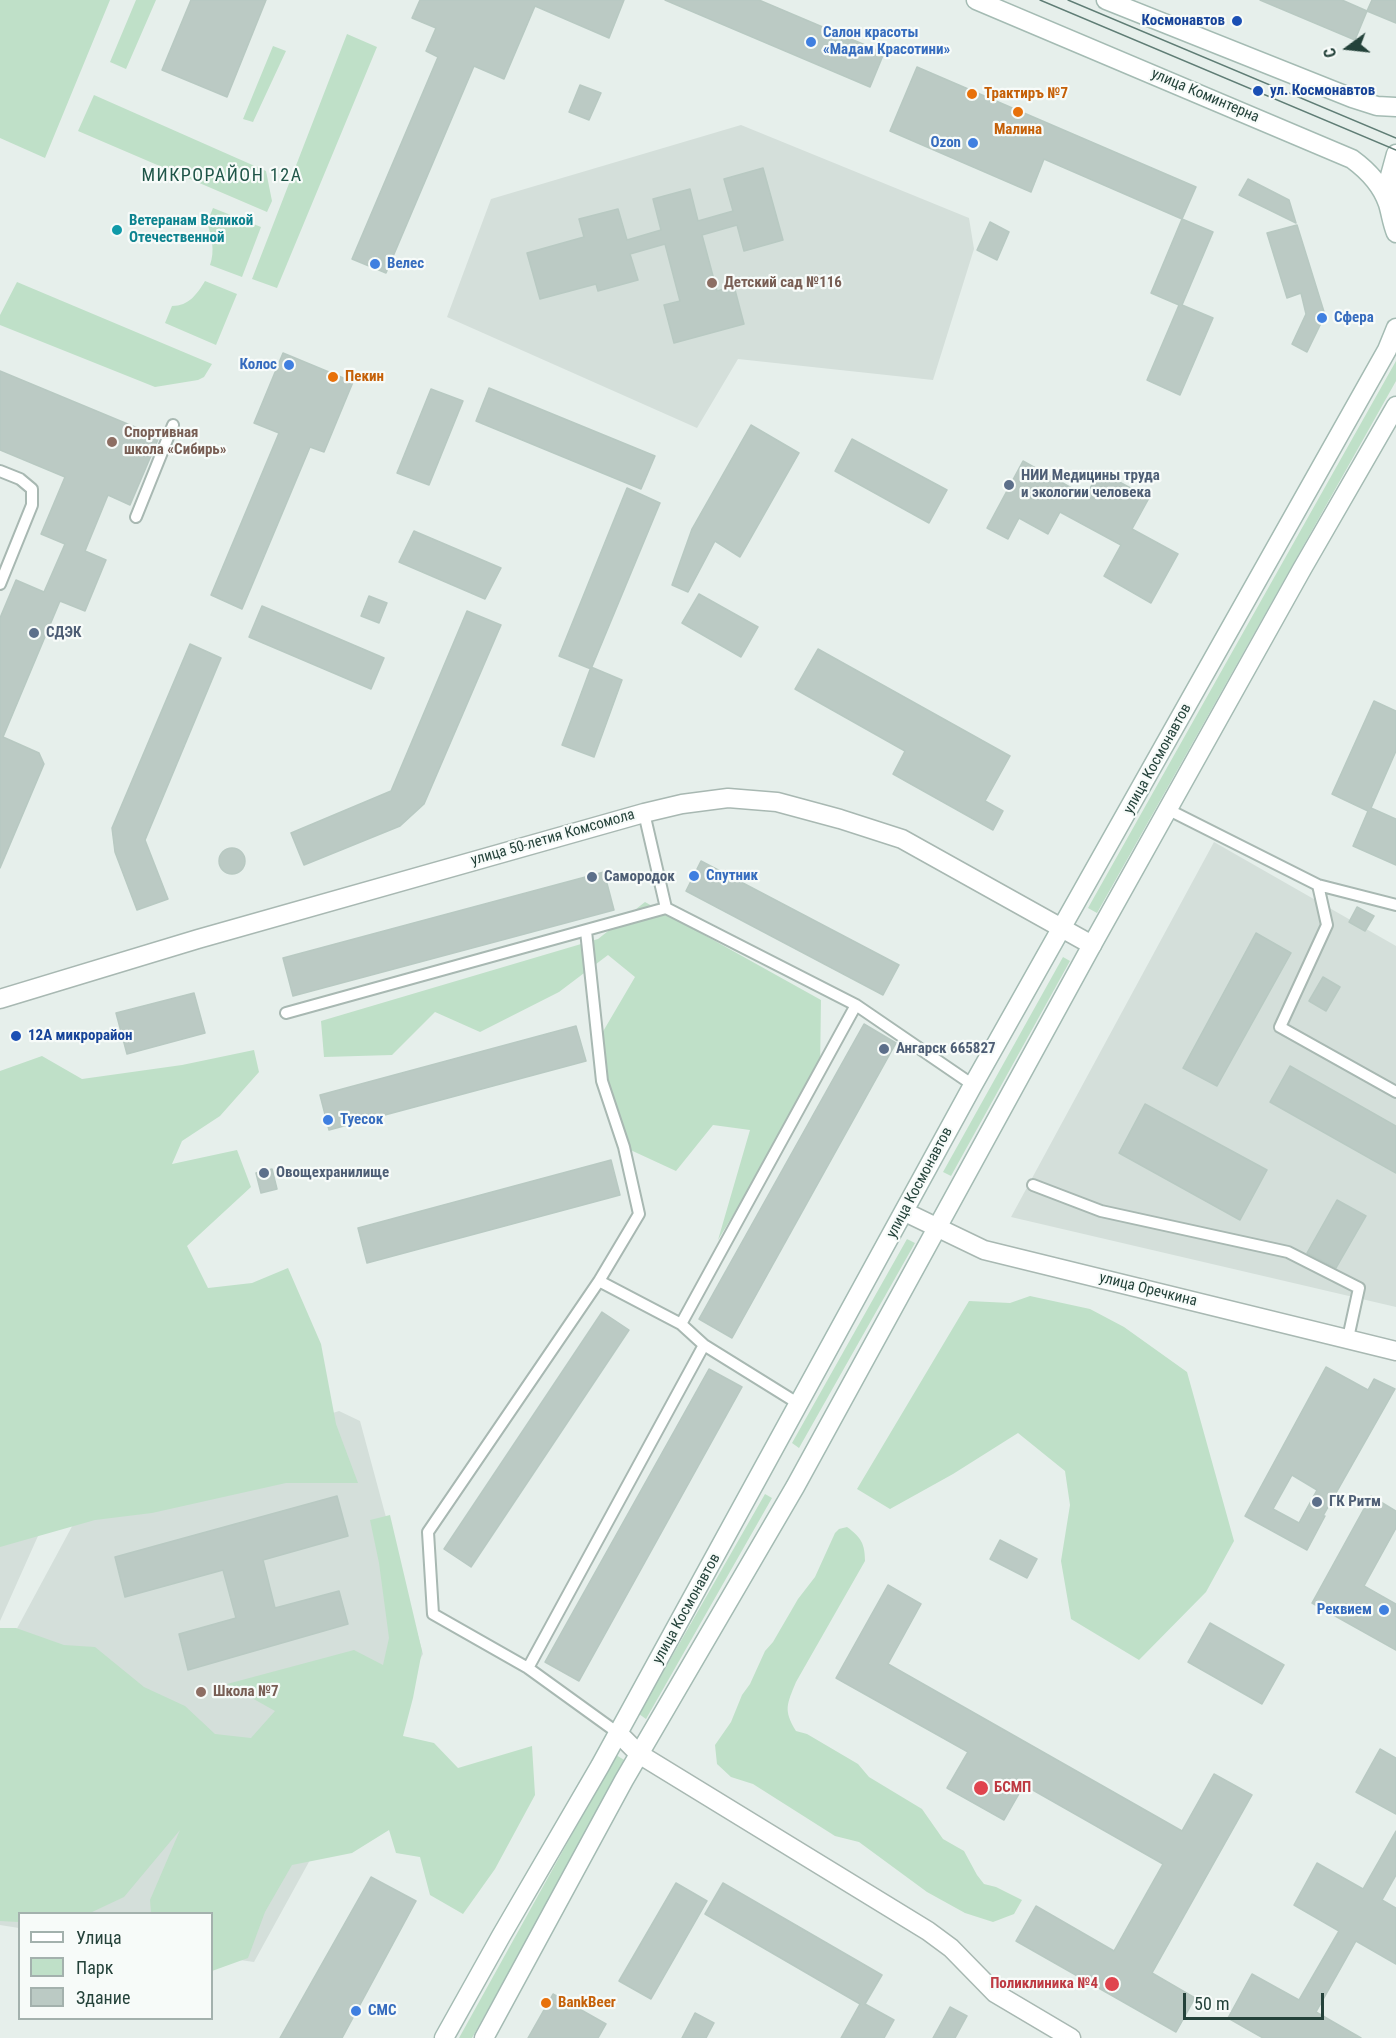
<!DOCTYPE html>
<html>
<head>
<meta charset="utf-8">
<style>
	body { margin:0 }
	#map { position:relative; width:1396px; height:2038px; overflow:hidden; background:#e6efeb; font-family:"Roboto Condensed",sans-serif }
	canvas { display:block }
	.legend { position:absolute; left:18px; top:1912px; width:195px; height:108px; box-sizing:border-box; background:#f7fbf9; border:2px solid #a3b1ad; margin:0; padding:8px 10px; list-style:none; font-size:18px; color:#24423a }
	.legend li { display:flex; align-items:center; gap:12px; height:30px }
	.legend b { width:30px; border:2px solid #a3b1ad }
	.north { position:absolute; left:1318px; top:18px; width:60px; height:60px; -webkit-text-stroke:4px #f7fbf9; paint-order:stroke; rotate:255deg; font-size:16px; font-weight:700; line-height:24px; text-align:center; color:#24423a }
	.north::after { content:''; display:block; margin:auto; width:21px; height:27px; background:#24423a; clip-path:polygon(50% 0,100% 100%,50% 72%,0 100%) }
	.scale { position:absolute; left:1183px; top:1993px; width:141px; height:27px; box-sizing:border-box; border:3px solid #24423a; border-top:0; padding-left:8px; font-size:18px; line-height:21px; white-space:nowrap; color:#24423a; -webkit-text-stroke:4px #f7fbf9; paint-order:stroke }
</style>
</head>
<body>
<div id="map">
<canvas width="1396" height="2038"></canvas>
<ul class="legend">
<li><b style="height:8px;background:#fff"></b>Улица</li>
<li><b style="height:16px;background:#bfe0c8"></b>Парк</li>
<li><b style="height:16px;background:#bbcac4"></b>Здание</li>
</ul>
<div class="north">С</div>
<div class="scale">50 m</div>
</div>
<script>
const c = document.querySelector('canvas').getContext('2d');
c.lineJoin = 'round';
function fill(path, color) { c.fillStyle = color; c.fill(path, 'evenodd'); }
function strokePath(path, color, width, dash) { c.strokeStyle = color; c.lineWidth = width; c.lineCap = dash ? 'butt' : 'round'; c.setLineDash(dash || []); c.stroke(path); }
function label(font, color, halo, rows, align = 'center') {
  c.font = font + ' "Roboto Condensed",sans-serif'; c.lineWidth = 4.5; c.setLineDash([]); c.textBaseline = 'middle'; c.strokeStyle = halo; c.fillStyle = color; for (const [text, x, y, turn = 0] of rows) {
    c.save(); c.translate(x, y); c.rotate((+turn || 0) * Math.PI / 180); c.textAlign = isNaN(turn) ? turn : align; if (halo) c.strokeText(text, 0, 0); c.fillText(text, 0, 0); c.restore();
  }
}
const built = new Path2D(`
	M741 125 969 218 974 249 933 380 738 359 697 428 447 317 491 199Z
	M1214 842 1396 946V1307L1011 1217Z
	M339 1411 360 1421 423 1654 254 1962 212 1956V1914H20L19 1928 0 1925V1660L90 1493Z
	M0 1501 42 1527 0 1621Z`);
const green = new Path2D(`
	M0 0H110L45 158 0 138Z
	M136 0H156L126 69 110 62Z
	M347 34 377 47 277 288 252 279Z
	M273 46 286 51 253 122 243 119Z
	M94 95 266 171 272 201 267 212 78 131Z
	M213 208 261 227 242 277 210 265C215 251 212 237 207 223Z
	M205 281 237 294 216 345 165 323 172 306C189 306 197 294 205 281Z
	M17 282 212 364 204 377 198 380 155 387 0 325V315Z
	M1396 361V381L1097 913 1088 908Z
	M645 902 821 1000 820 1072 718 1240 750 1130 713 1125 676 1171 624 1147 598 1040 635 977 608 955 559 992 480 1032 435 1012 392 1055 324 1057 321 1021 598 939Z
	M1063 957 1070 961 951 1176 943 1172Z
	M254 1050 259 1072 220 1116 182 1141 172 1164 237 1150 251 1187 187 1246 208 1288 252 1283 288 1268 321 1344 336 1424 358 1483H286L152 1513 95 1520 0 1547V1071L42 1056 82 1079 182 1065Z
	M907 1239 915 1243 799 1448 792 1443Z
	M1030 1296 1090 1309 1124 1327 1187 1372 1234 1541 1206 1592 1139 1660 1071 1619 1061 1561 1070 1505 1065 1471 1018 1433 953 1474 890 1509 857 1489 969 1301 1010 1303Z
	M765 1494 772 1498 646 1719 639 1714Z
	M390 1515 422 1651 413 1698 403 1736 434 1743 458 1768 532 1746 535 1795 495 1869 463 1914 430 1895 420 1857 396 1853 389 1830 352 1853 292 1865 265 1912 248 1958 212 1971V1914L151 1913 150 1900 180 1830 124 1897 90 1913 20 1914 19 1922 0 1921V1628H16L64 1645 95 1647 144 1687 185 1706 215 1734 251 1738 275 1711 227 1684 354 1650 383 1665 389 1638 379 1563 370 1520Z
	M847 1527C861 1537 865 1544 865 1561L796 1682C787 1704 783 1710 796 1731L807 1734 858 1764 869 1777 922 1809 943 1839 964 1851 977 1875 984 1884 996 1887 1022 1900 1014 1914 993 1922 965 1913 927 1892 859 1842 835 1836 753 1784 731 1777 717 1764 715 1745 731 1722 742 1695 750 1684 765 1651 773 1642 798 1599 815 1577 835 1533 839 1529Z
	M616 1755 626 1761 472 2038H459Z`);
const building = new Path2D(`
	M191 0H266L227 97 162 70Z
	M420 0H624L609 38 535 6 504 79 474 66 386 273 352 259 438 57 426 51 436 28 412 18Z
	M665 0H759L884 53 870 87Z
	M1260 0H1342L1367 11 1355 40Z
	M1372 0H1396V23L1367 11Z
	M917 67 1196 187 1182 219 1044 159 1031 192 890 131Z
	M580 85 601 93 589 120 569 112Z
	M763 168 783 240 744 251 737 225 702 235 717 291 734 286 744 324 674 343 664 305 680 301 665 244 630 254 638 280 598 291 596 284 540 299 527 253 584 237 579 219 618 209 627 240 661 230 653 199 690 189 698 221 733 211 724 179Z
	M1248 179 1289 200 1296 223 1239 195Z
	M1182 219 1213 232 1182 305 1213 318 1180 395 1147 380 1179 305 1151 293Z
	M990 222 1009 232 997 260 977 250Z
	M1297 225 1325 315 1307 352 1292 344 1306 314 1301 293 1287 298 1267 233Z
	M283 353 353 382 324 452 310 447 242 609 211 595 279 433 254 423Z
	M0 371 159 437 130 505 108 495 85 551 106 560 85 611 60 601 3 737 39 753 44 764 0 868V618L16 580 44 592 65 544 41 534 65 477 0 450Z
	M489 388 655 456 641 489 476 421Z
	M431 389 463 401 429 485 397 473Z
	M751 425 799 453 740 557 715 541 688 592 672 585 692 529Z
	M852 439 947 490 929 523 835 471Z
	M1023 461 1086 496 1099 471 1149 498 1132 529 1178 554 1151 603 1104 576 1121 545 1060 512 1048 534 1019 518 1008 539 987 528Z
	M627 488 660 503 591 669 559 656Z
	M414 531 501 568 485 599 399 562Z
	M699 594 758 627 741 657 682 623Z
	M369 596 387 603 379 623 361 616Z
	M262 606 384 658 371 689 249 637Z
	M467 611 501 625 424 804 400 826 304 865 291 833 391 791Z
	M190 644 221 658 145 840 168 899 137 910 115 852 112 828Z
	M818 649 1010 756 985 801 1003 811 993 830 893 774 905 751 795 689Z
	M591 667 622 680 594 757 562 745Z
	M1374 701 1396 711V751L1371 808 1396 819V865L1353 846 1368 811 1332 794Z
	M219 861a13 13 0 1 1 26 0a13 13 0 1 1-26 0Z
	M701 861 899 965 883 995 686 891Z
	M604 872 614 910 293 996 283 958Z
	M1357 907 1374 916 1365 931 1349 922Z
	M1256 933 1291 953 1217 1086 1183 1068Z
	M1323 977 1340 987 1326 1011 1309 1001Z
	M194 993 205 1033 127 1054 116 1013Z
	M864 1024 896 1043 732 1338 699 1319Z
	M576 1026 586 1061 329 1130 320 1095Z
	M1290 1066 1396 1126V1173L1270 1102Z
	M1145 1104 1267 1170 1240 1220 1119 1153Z
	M611 1160 620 1195 367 1263 358 1228Z
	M272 1169 277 1189 261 1193 256 1173Z
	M1337 1200 1366 1216 1336 1268 1307 1253Z
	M602 1312 629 1330 471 1567 444 1549Z
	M1326 1367 1368 1390 1374 1379 1395 1389 1323 1516H1325L1307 1550 1245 1516ZM1292 1475 1317 1490 1299 1523 1273 1509Z
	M709 1369 742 1387 579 1681 545 1662Z
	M337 1496 348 1536 263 1560 275 1608 339 1591 348 1624 188 1670 179 1634 236 1618 223 1570 125 1597 115 1557Z
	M1371 1496 1396 1511V1528L1364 1586 1396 1604V1650L1312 1603Z
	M1000 1540 1037 1559 1027 1578 990 1559Z
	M888 1585 921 1604 888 1664 1182 1831 1214 1774 1252 1795 1152 1973 1195 1998 1176 2032 1016 1941 1036 1906 1114 1951 1163 1864 1024 1785 1004 1820 947 1788 968 1752 836 1678Z
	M1210 1623 1284 1665 1262 1704 1188 1662Z
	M1380 1749 1396 1758V1814L1356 1792Z
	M1396 1831V1875L1382 1900 1396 1908V1964L1356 1941 1316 2012 1361 2038H1263L1228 2018 1252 1974 1299 2000 1339 1931 1294 1905 1317 1863 1363 1889Z
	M371 1877 416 1901 342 2038H280Z
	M676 1883 707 1901 651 1999 619 1981Z
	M723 1883 882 1975 865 2004 894 2020 884 2038H841L860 2004 705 1914Z
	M553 1994 606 2024 598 2038H528Z
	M950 2007 967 2016 955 2038H933Z
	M695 2013 714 2023 706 2038H682Z`);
const lane = new Path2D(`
	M0 471 20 479 32 489V505L0 584
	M136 517 173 425
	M1167 809 1318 885 1396 905
	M644 813 666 908
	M1318 885 1327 925 1280 1027 1396 1092
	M586 931 602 1081 624 1147 639 1214 599 1281
	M286 1013 666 908 856 1005 973 1085
	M1033 1185 1101 1211 1288 1252 1359 1288 1348 1338
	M681 1324 856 1005
	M528 1668 704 1345
	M618 1733 528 1668 433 1614 428 1532 599 1281 681 1324 704 1345 799 1404`);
const street = new Path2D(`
	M0 999 198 939 644 813 682 804 728 798 777 802 840 819 902 839 1092 945
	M905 1212 984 1250 1396 1351
	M618 1733 639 1754 928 1931 951 1948 995 1993 1071 2038`);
const secondary = new Path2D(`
	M976 0 1352 159C1367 170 1382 186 1388 204 1391 214 1392 223 1396 233
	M1106 0 1352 98 1377 106 1396 107
	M1388 202V183L1396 154
	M444 2038 501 1936 600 1766 973 1085 1387 350 1396 328
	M484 2038 624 1780 795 1487 1092 945 1302 569 1396 406`);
const tram = new Path2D(`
	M1040 0 1396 150
	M1068 0 1396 138`);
const markers = [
	[1237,21,6,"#1a4fb4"],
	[811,42,6,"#3f7fe0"],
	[1258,91,6,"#1a4fb4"],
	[972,94,6,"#e8710a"],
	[1018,112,6,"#e8710a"],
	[973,143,6,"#3f7fe0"],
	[117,230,6,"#0f9aa8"],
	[375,264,6,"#3f7fe0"],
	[712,283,6,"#8d6e63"],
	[1322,318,6,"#3f7fe0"],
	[289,365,6,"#3f7fe0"],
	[333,377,6,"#e8710a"],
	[112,442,6,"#8d6e63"],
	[1009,485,6,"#5c6f8a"],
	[34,633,6,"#5c6f8a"],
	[694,876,6,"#3f7fe0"],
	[592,877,6,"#5c6f8a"],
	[16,1036,6,"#1a4fb4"],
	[884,1049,6,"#5c6f8a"],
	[328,1120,6,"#3f7fe0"],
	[264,1173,6,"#5c6f8a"],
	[1317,1502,6,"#5c6f8a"],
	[1384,1610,6,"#3f7fe0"],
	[201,1692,6,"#8d6e63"],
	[981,1788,8,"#e0444e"],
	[1112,1984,8,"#e0444e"],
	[546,2003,6,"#e8710a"],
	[356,2011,6,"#3f7fe0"]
];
const transitNames = [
	["Космонавтов",1225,21,"right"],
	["ул. Космонавтов",1270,91],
	["12А микрорайон",28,1036]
];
const shopNames = [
	["Салон красоты",823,33],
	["«Мадам Красотини»",823,50],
	["Ozon",961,143,"right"],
	["Велес",387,264],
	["Сфера",1334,318],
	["Колос",277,365,"right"],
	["Спутник",706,876],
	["Туесок",340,1120],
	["Реквием",1372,1610,"right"],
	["СМС",368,2011]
];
const foodNames = [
	["Трактиръ №7",984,94],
	["Малина",1018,130,"center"],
	["Пекин",345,377],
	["BankBeer",558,2003]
];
const streetNames = [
	["улица Коминтерна",1205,96,23],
	["улица Космонавтов",1158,759,-61],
	["улица 50-летия Комсомола",553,838,-16],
	["улица Космонавтов",920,1183,-62],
	["улица Оречкина",1148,1290,14],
	["улица Космонавтов",687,1609,-61]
];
const cultureNames = [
	["Ветеранам Великой",129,221],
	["Отечественной",129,238]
];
const educationNames = [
	["Детский сад №116",724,283],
	["Спортивная",124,433],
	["школа «Сибирь»",124,450],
	["Школа №7",213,1692]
];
const serviceNames = [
	["НИИ Медицины труда",1021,476],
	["и экологии человека",1021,493],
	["СДЭК",46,633],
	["Самородок",604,877],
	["Ангарск 665827",896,1049],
	["Овощехранилище",276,1173],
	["ГК Ритм",1329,1502]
];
const healthNames = [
	["БСМП",994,1788],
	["Поликлиника №4",1098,1984,"right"]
];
const quarterNames = [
	["МИКРОРАЙОН 12А",222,176]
];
fill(built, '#d4dfda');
fill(green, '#bfe0c8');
fill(building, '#bbcac4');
strokePath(building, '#b8c9c2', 1.5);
strokePath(lane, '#a8b8b2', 14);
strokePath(street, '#a8b8b2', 21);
strokePath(secondary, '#a4bbb3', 21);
strokePath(lane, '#fff', 10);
strokePath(street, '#fff', 18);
strokePath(secondary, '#fff', 18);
strokePath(tram, '#5f7d75', 1.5);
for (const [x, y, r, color] of markers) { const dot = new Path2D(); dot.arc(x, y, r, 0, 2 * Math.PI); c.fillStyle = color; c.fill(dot); strokePath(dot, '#f7fbf9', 2); }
label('bold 15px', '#164399', '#f7fbf9', transitNames, 'left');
label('bold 15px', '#366cbe', '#f7fbf9', shopNames, 'left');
label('bold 15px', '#c56008', '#f7fbf9', foodNames, 'left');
label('15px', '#24423a', '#f7fbf9', streetNames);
label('bold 15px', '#0d838f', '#f7fbf9', cultureNames, 'left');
label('bold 15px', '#785e54', '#f7fbf9', educationNames, 'left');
label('bold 15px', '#4e5e75', '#f7fbf9', serviceNames, 'left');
label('bold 15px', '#be3a42', '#f7fbf9', healthNames, 'left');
c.letterSpacing = '1.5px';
label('18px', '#1f5548', '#f7fbf9', quarterNames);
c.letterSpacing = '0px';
</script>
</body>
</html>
